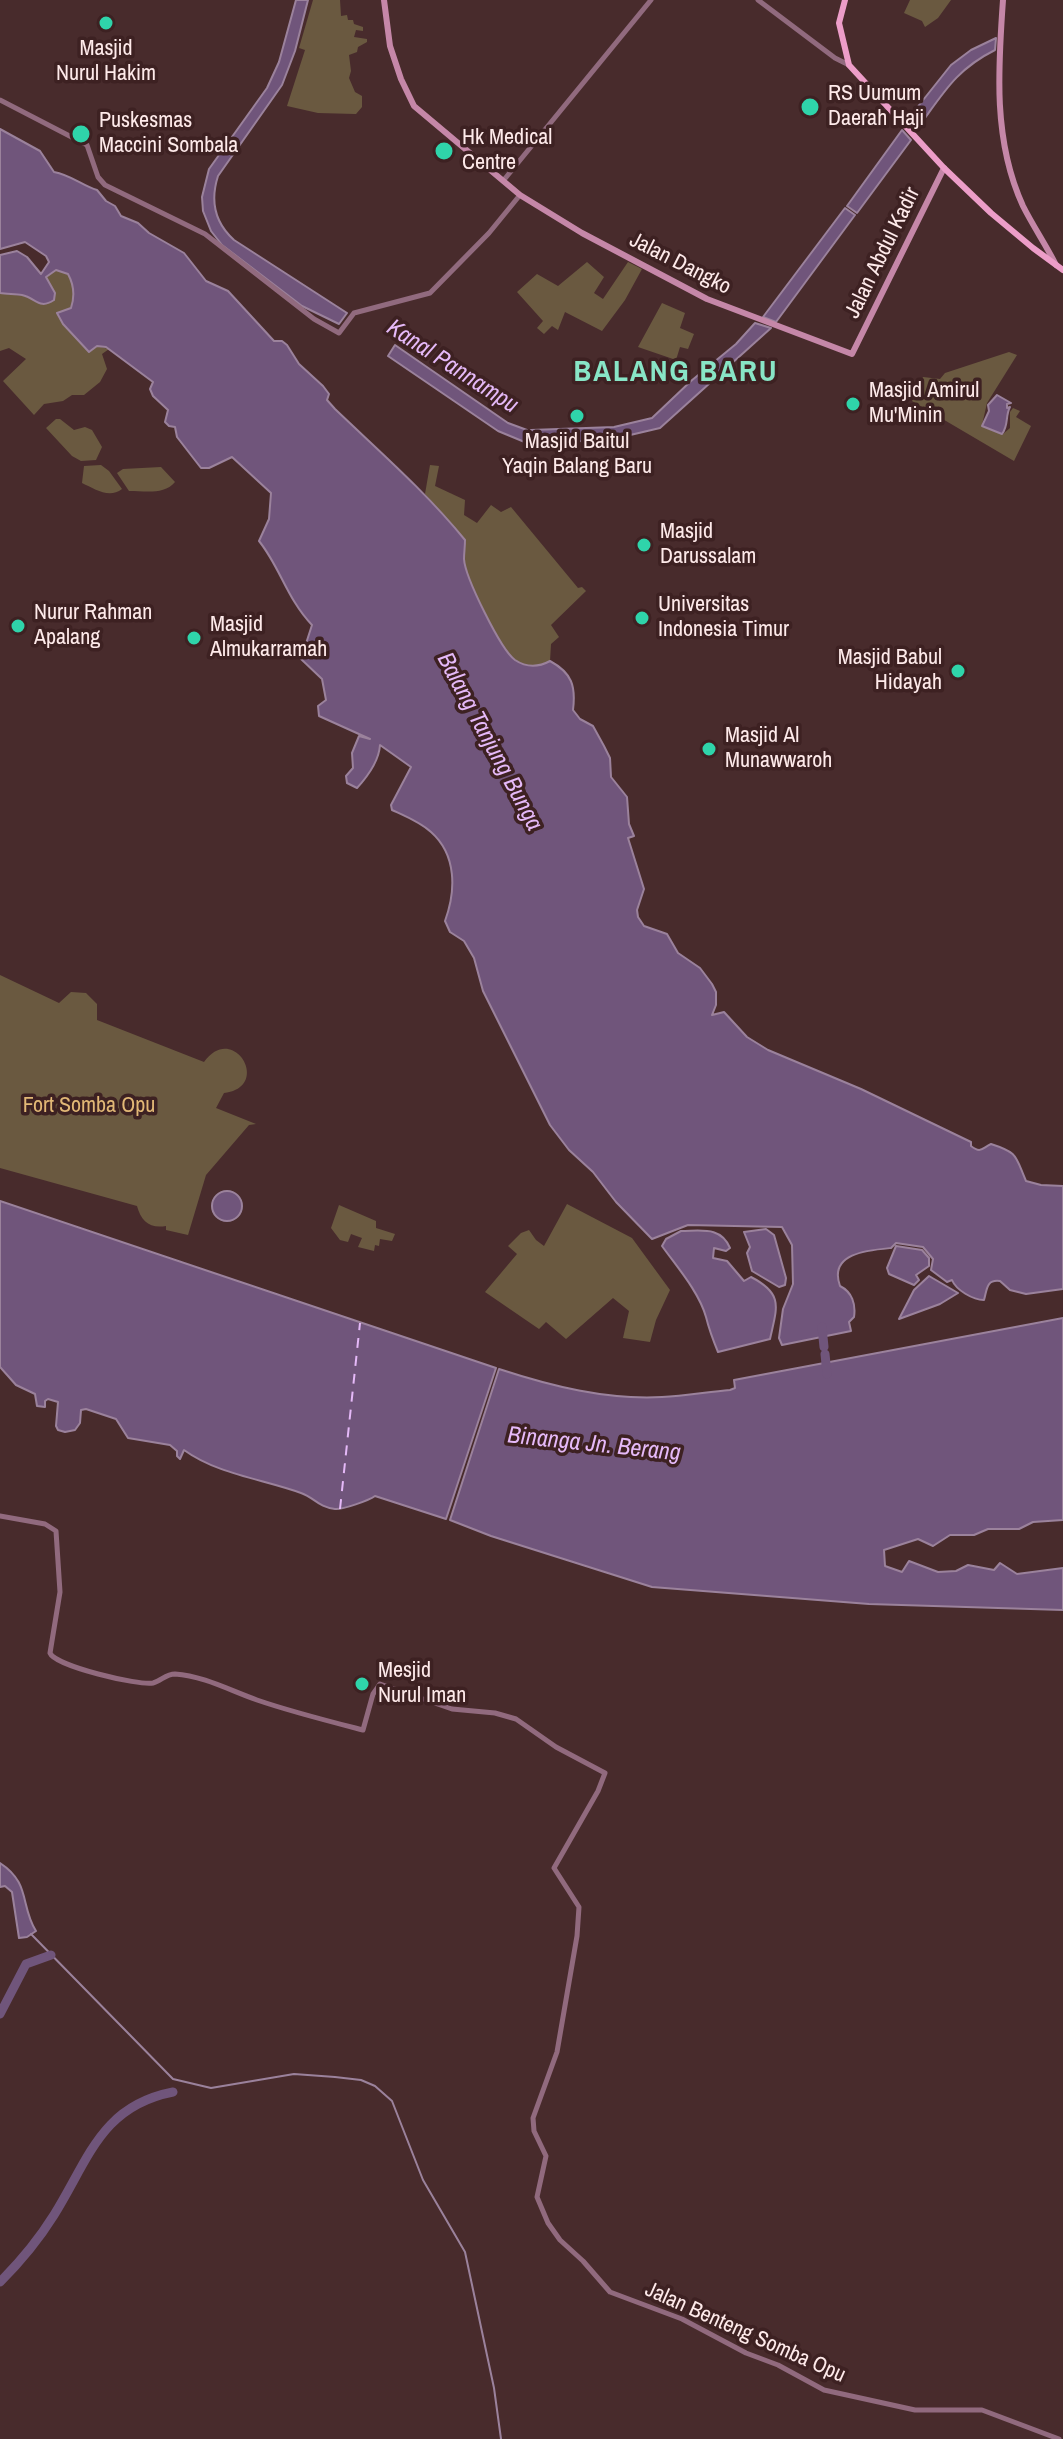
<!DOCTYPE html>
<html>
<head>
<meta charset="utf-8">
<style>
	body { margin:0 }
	canvas { display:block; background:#482b2c }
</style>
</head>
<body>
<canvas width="1063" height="2439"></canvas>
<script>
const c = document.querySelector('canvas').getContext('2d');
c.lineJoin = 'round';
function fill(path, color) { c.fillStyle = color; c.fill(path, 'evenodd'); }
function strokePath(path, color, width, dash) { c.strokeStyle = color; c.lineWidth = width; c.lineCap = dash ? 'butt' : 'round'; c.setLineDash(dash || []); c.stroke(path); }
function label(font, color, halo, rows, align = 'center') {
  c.font = font + ' "Archivo Narrow",sans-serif'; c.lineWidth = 7; c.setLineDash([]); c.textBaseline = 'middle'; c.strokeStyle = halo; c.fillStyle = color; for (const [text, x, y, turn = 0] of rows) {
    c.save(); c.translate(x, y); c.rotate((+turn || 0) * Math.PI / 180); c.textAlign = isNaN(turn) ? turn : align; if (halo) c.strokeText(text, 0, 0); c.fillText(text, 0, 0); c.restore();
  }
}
const green = new Path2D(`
	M313 0H340L341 16 347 15 348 20H353L354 24 363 27V31L356 30 354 37 367 39V42L358 47 357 52 349 55 351 71 349 78 355 92 362 96V107L356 114 318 113 287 106 305 50 299 48Z
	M910 0H951L938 18 925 27 922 21 904 13Z
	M587 262 604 277 594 293 603 299 628 262 642 269 625 300 602 331 565 312 558 330 552 326 544 334 537 328 543 321 517 292 537 274 558 286Z
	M56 270 68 274C78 293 73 306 63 323L90 351 97 346 109 349 102 354 107 369 100 382 84 395H72L63 401 44 404 34 415 3 381 26 359 9 348 0 351V293C20 296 35 298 55 294L46 277Z
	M662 303 685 313 680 328 694 334 688 349 680 347 676 360 638 347Z
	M1009 352 1017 355 987 403 982 425 1003 434 1010 428V412L1013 408 1020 411 1016 417 1031 426 1014 461 912 401 923 377 940 379 945 373Z
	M56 419H60L74 430 85 427 92 430 102 447 96 460 81 461 72 456 46 428Z
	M101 465 109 471 122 489C109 499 95 489 82 483L84 466Z
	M430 465 439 466 435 486 465 500 464 515 477 523 491 505 501 512 511 507 578 588 582 587 586 591 551 625 559 637 551 644 550 661C539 667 527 668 515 660 501 650 465 577 464 559 464 553 465 547 465 540L425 494Z
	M161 467 175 482C164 495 146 491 129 491L117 473 123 469Z
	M0 975 59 1003 71 992 86 993 97 1004V1020L204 1062C233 1021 273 1087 224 1093L216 1108 256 1124 249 1125 206 1175 188 1235 166 1230V1226C150 1229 141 1221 137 1206L0 1168Z
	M567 1204 632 1238 670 1290 656 1320 650 1342 623 1338 629 1311 613 1298 566 1339 546 1322 539 1329 485 1292 517 1254 508 1246 521 1233 529 1230 536 1240 544 1246Z
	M339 1205 376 1221V1228L395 1234 392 1241 380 1239 379 1246 375 1245 374 1251 358 1247 362 1238 351 1234 348 1242 340 1240 331 1228Z`);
const water = new Path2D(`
	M296 0H308L295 51 282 85 218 176C210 201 214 222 234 240L347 313 339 324 302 306 222 245 211 231 203 211 202 197 209 169 267 88 279 62Z
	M996 38 995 50C955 70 943 94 917 129L908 119 951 65 971 50Z
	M0 129 40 151 54 172C71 175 83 186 97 190L106 201 115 206 121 216 138 223 149 233 184 253 206 281 228 291 274 341H282L287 345 299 364 323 386 329 394 327 400 335 409C380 452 426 492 465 540 465 547 464 553 464 559 465 577 501 650 515 660 527 668 539 667 550 661 572 673 576 686 573 710L580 719 593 726 604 746 610 758 611 777 627 797 629 824 634 836 628 838 644 889 637 910 638 917 644 926 667 934 678 953 700 968 712 984 716 992V1005L712 1015 724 1012 747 1037 768 1050 861 1089 971 1142V1146C981 1154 982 1148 991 1144 1019 1153 1015 1156 1026 1181L1041 1185 1063 1186V1289L1026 1294 1010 1290 1000 1281C986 1279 987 1290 984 1300 973 1300 956 1290 952 1280L947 1282 931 1270 933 1259 923 1247 896 1243 891 1248C869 1250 828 1253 840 1286 852 1292 856 1304 854 1317L849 1322 851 1331 782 1345 779 1338 783 1309 793 1284 792 1245 782 1227 688 1225 652 1239 616 1202 593 1172 569 1150 550 1125 483 991 474 958 464 941 450 932 445 921C456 891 457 855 431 832 420 822 405 816 392 810L391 805 411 767 380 745C379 761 368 776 357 788L347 783 346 776 353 768 352 753 359 736 370 739 319 716 318 706 326 700 322 679 301 659 312 625C287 599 280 567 259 541L269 519 271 493 232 457 209 468H201L177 437 175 427 169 426 165 422 168 410 153 396 150 389 153 382 106 347 97 346 89 352 63 324 57 313 71 308C75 296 74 285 68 274L56 270 46 277 55 293 54 300C39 310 36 298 22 295 15 294 7 294 0 293V255L17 251 27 257 41 274 49 262 46 256 25 242 0 249Z
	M902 130 911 140 857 213 847 206Z
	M845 208 855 215 776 322 763 317Z
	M755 323 771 328 660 428 609 440 530 443 531 430 614 427 652 418 691 381 736 344Z
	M395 345 508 423 527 430V443L498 431 388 356Z
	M997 395 1011 403 1007 404V408L1010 407C1005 416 1009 425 1002 434L982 426 989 411 988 405Z
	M212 1206a15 15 0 1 1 30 0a15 15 0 1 1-30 0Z
	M0 1201 496 1368 446 1519 375 1496C370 1500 342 1510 335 1509 318 1507 315 1498 301 1493 262 1479 217 1474 184 1450L180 1459 177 1456V1451L170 1445 128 1438 116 1419 86 1409 81 1410 80 1423 75 1430 65 1432 58 1430 56 1426 58 1402 48 1399 45 1401V1407L37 1406 35 1394 16 1385 0 1367Z
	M766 1229 774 1235 786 1278 785 1285 779 1287 752 1271 747 1253 750 1247 744 1232Z
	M681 1231C701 1231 721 1226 730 1248L726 1251 714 1248 713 1258 727 1261 744 1281 751 1277C784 1294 777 1307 770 1339L718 1352C713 1340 709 1329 706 1317 699 1292 677 1267 662 1246L666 1239Z
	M896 1246 922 1250 929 1258V1266L916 1275 919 1280 914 1285 889 1274 887 1268Z
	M929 1276 958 1293 940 1304 899 1319 914 1290Z
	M1063 1318V1520L1033 1522 1019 1529H988L974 1535H950L933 1546 918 1539 884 1550 885 1566 902 1572 909 1561 938 1572 956 1571 968 1565 994 1570 1000 1563 1017 1574 1063 1568V1610L869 1604 652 1587 491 1536 450 1520 499 1369C551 1386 606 1400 662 1397 685 1396 707 1392 730 1390L735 1388 734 1380Z
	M0 1863C31 1883 20 1906 36 1931L27 1937 19 1938 12 1892 5 1886 0 1887Z`);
const stream = new Path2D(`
	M31 1934 173 2079 211 2088 294 2074 335 2077 361 2080 375 2086 392 2101 423 2180 465 2252 494 2388 501 2439`);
const river = new Path2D(`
	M822 1327 824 1347
	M825 1354 827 1374
	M0 2014 26 1964 51 1955
	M0 2282C20 2262 39 2239 54 2215 89 2159 101 2106 173 2092`);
const ferry = new Path2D(`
	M340 1509 360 1323`);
const tertiary = new Path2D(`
	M758 0 835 58 849 65
	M0 100 87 145 98 177 105 185 205 234 314 319 339 333 354 313 430 293 489 233 520 195
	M503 181 651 0
	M0 1516 45 1524 56 1531 60 1592 50 1653C55 1666 139 1686 153 1683 161 1681 166 1674 175 1674 204 1676 231 1691 257 1700 292 1712 328 1721 363 1730L373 1694 380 1684 452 1709 495 1713 516 1719 556 1747 605 1773 598 1791 554 1868 579 1907 577 1936 557 2052 533 2118 534 2131 546 2156 537 2197 548 2223 560 2240 583 2261 610 2292 682 2319 746 2353 778 2365 824 2390 915 2410H982L1059 2439`);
const secondary = new Path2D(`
	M384 0 390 46 401 79 414 106 520 195 582 233 707 299 852 354 944 168
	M1003 0C998 69 993 141 1023 206 1033 226 1046 245 1056 265`);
const primary = new Path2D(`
	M845 0 839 23 849 65 944 168 991 213 1033 248 1063 270`);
const markers = [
	[106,23,8,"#2fd4aa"],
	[810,107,10,"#2fd4aa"],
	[81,134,10,"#2fd4aa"],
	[444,151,10,"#2fd4aa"],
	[853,404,8,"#2fd4aa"],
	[577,416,8,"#2fd4aa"],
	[644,545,8,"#2fd4aa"],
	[642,618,8,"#2fd4aa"],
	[18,626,8,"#2fd4aa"],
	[194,638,8,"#2fd4aa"],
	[958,671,8,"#2fd4aa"],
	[709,749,8,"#2fd4aa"],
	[362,1684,8,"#2fd4aa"]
];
const poiNames = [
	["Masjid",106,49,"center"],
	["Nurul Hakim",106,74,"center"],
	["RS Uumum",828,94],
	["Daerah Haji",828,119],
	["Puskesmas",99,121],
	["Maccini Sombala",99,146],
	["Hk Medical",462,138],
	["Centre",462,163],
	["Masjid Amirul",869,391],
	["Mu'Minin",869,416],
	["Masjid Baitul",577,442,"center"],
	["Yaqin Balang Baru",577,467,"center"],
	["Masjid",660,532],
	["Darussalam",660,557],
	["Universitas",658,605],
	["Indonesia Timur",658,630],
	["Nurur Rahman",34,613],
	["Apalang",34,638],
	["Masjid",210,625],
	["Almukarramah",210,650],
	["Masjid Babul",942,658,"right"],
	["Hidayah",942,683,"right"],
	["Masjid Al",725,736],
	["Munawwaroh",725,761],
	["Mesjid",378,1671],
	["Nurul Iman",378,1696]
];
const streetNames = [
	["Jalan Abdul Kadir",883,253,-64],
	["Jalan Dangko",680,264,27],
	["Jalan Benteng Somba Opu",745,2333,24]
];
const parkNames = [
	["Fort Somba Opu",89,1106]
];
const waterNames = [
	["Kanal Pannampu",452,367,33],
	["Balang Tanjung Bunga",489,742,62],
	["Binanga Jn. Berang",594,1445,6]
];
const districtNames = [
	["BALANG BARU",676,373]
];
fill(green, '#6a5940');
fill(water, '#70557b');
strokePath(water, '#9b829c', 2);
strokePath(stream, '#9b829c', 2);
strokePath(river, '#70557b', 9);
strokePath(ferry, '#e5b9f8', 2, [10, 8]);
strokePath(tertiary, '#916a7e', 5);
strokePath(secondary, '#c587a8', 6);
strokePath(primary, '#ec9dc8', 6);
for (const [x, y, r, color] of markers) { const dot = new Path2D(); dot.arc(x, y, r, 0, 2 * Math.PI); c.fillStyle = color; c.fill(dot); strokePath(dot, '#3d2122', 3); }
label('22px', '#feeaea', '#3d2122', poiNames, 'left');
label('22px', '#feeaea', '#3d2122', streetNames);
label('22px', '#e2b876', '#3d2122', parkNames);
label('italic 24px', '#e5b9f8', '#3d2122', waterNames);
c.letterSpacing = '2px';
label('bold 30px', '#88e5c6', '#3d2122', districtNames);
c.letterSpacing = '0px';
</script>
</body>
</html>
